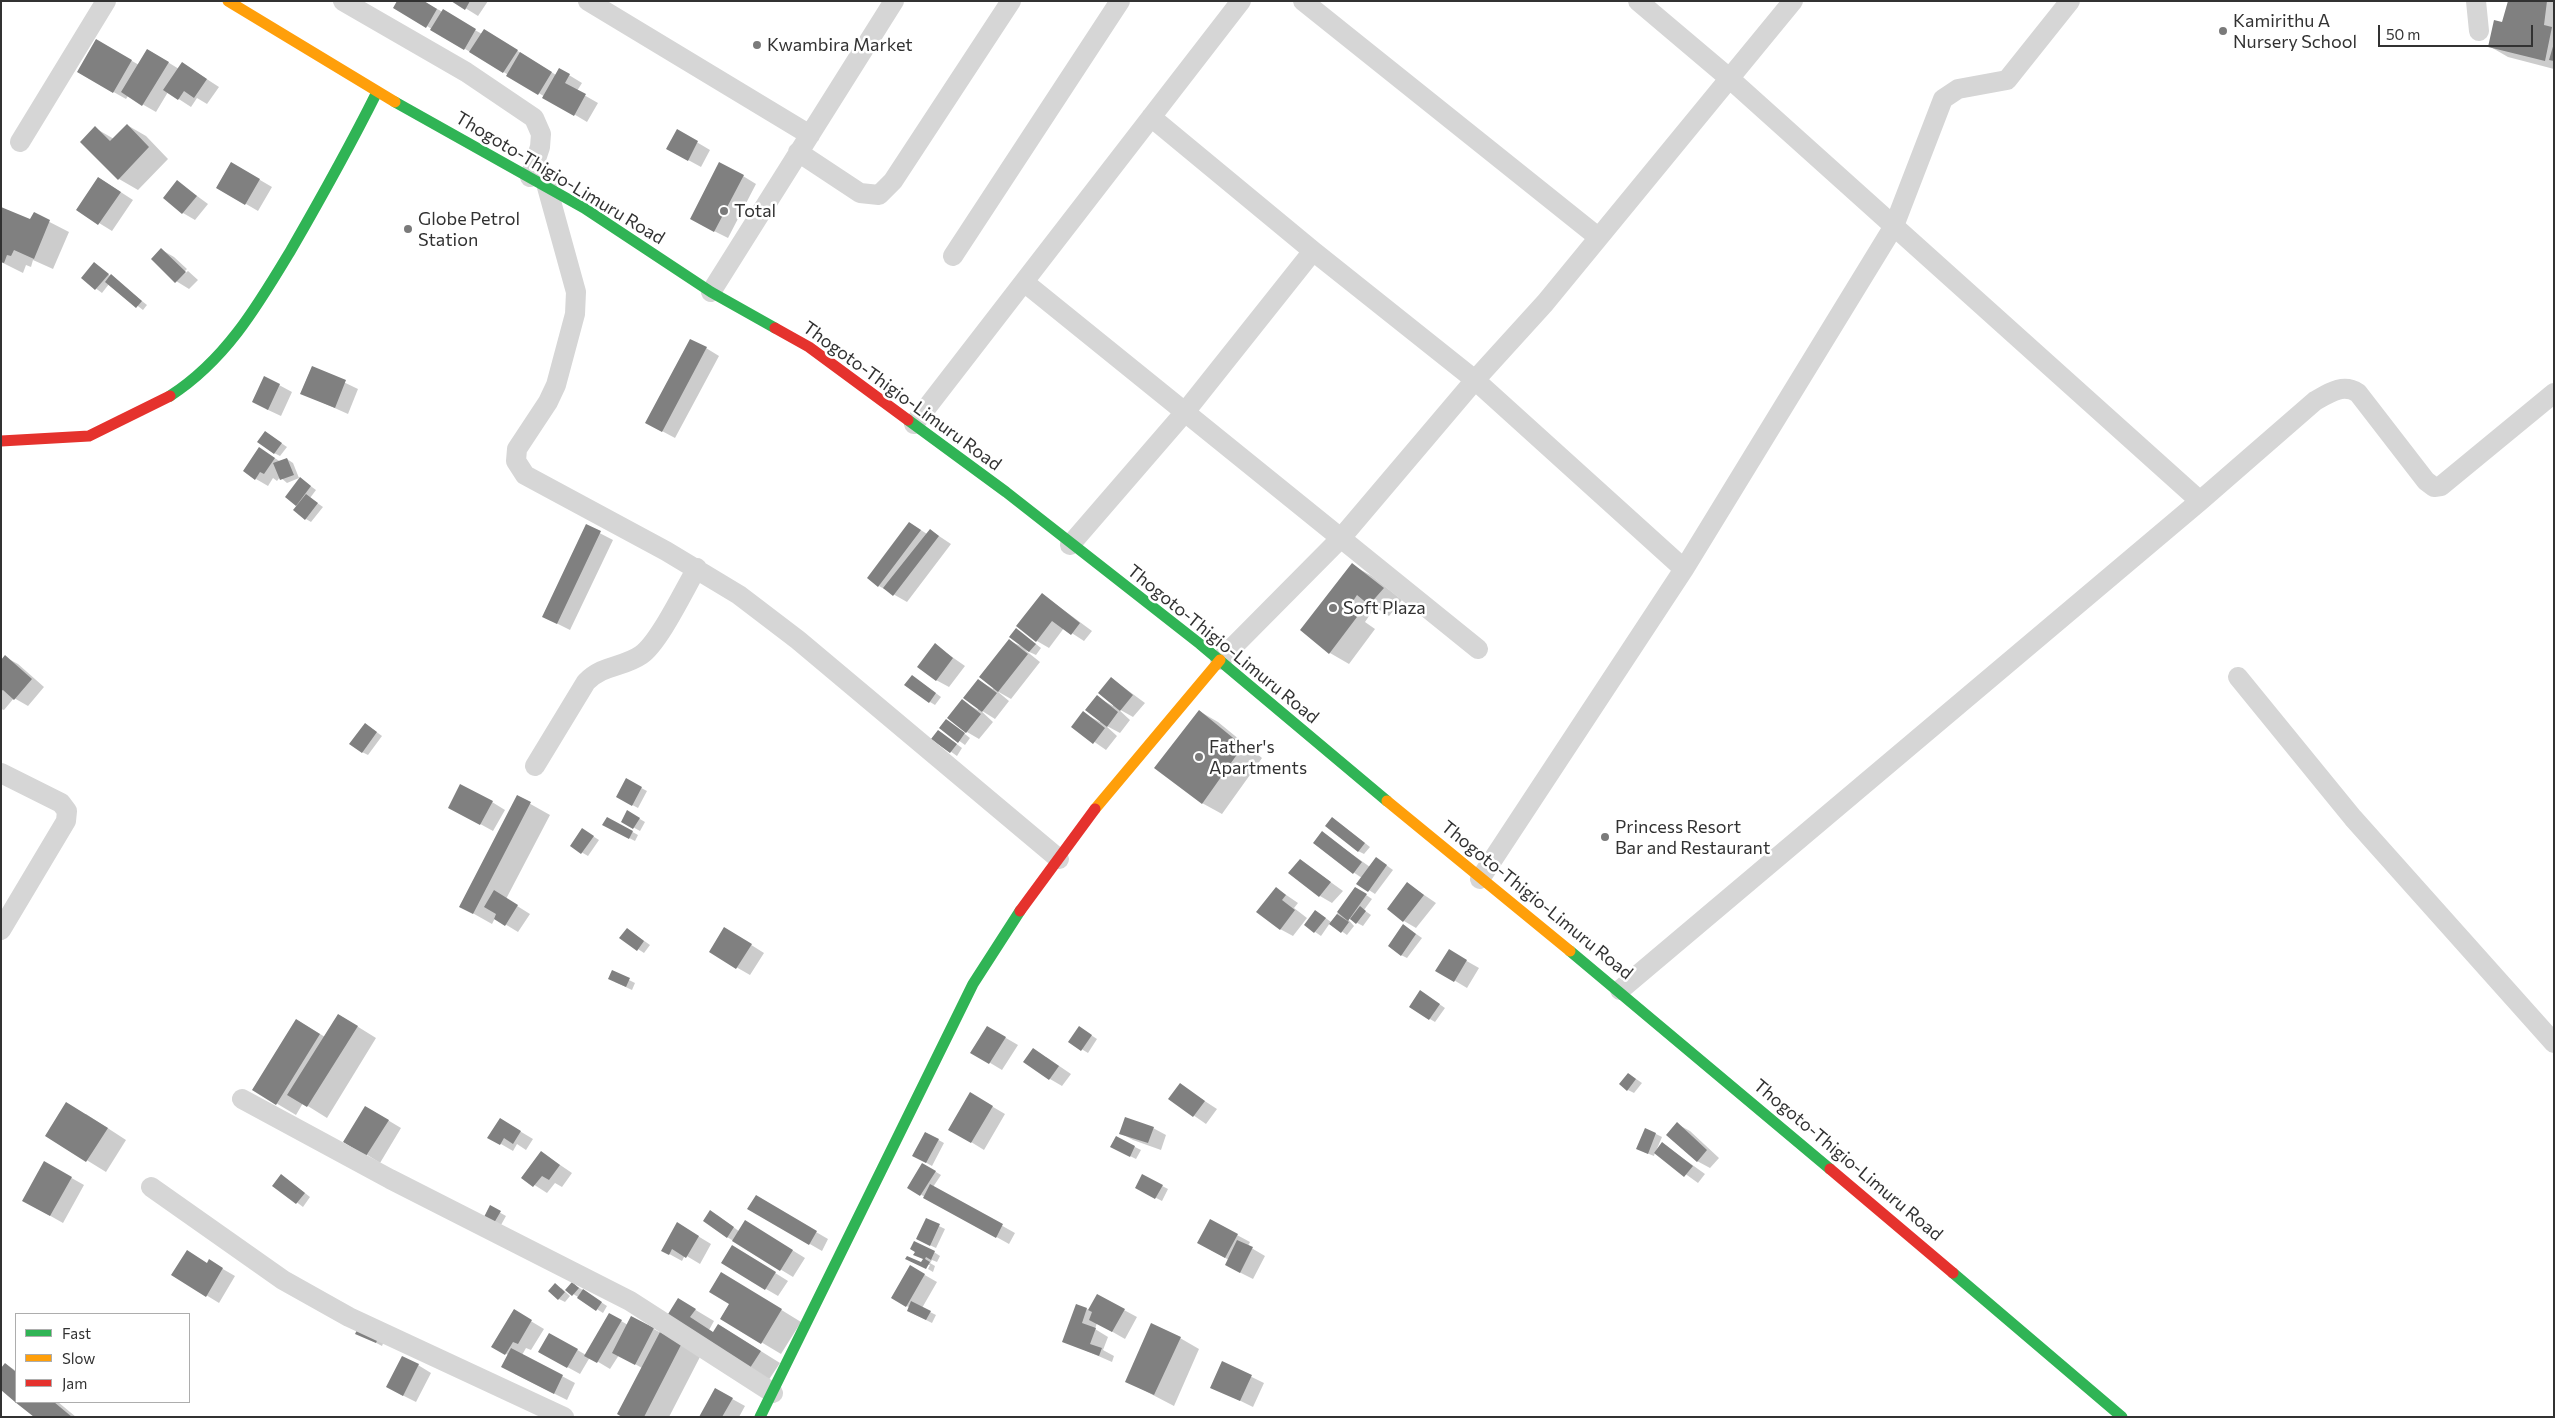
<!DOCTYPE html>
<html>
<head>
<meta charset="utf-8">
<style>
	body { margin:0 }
	#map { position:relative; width:2555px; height:1418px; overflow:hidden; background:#fff; font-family:Commissioner,sans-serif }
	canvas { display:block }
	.frame { position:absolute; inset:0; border:2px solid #323232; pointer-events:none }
	.legend { position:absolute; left:15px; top:1313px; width:175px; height:90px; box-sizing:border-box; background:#fff; border:1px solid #adadad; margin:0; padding:6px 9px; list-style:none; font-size:15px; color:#323232 }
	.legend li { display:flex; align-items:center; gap:10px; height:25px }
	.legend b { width:25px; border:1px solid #adadad }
	.scale { position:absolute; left:2378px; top:25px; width:155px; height:22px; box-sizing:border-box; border:2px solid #323232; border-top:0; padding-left:6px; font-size:15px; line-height:18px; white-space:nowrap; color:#323232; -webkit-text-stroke:4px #fff; paint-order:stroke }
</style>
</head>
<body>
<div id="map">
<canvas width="2555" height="1418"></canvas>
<div class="frame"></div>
<ul class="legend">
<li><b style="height:6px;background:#30b455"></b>Fast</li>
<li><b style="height:6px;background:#ff9f0a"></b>Slow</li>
<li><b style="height:6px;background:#e5322d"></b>Jam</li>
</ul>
<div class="scale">50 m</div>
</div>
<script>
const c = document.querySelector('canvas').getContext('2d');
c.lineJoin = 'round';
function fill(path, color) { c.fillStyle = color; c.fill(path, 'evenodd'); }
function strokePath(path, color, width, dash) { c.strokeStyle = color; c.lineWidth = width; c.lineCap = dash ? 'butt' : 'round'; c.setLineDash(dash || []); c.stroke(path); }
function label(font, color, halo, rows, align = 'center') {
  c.font = font + ' Commissioner,sans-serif'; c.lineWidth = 5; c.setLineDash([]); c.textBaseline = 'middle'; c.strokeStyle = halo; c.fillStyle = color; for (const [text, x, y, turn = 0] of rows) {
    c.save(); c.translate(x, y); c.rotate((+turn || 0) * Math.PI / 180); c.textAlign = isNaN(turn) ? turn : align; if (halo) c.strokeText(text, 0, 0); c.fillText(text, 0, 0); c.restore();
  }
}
const shadow = new Path2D(`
	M423 1 482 34 497 38 556 75 559 69 582 83 577 91 598 103 587 122 395 7Z
	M454 1H488L478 16Z
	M2509 1H2554V69L2508 57 2489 46 2503 23Z
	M96 40 139 65 148 50 179 69 182 63 219 87 207 104 197 98 191 107 168 92 156 112 128 96 126 99 78 72Z
	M127 125 146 136 168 159 138 190 119 179 81 142 95 128 114 139Z
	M678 131 710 150 701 167 668 149Z
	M231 163 272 187 258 211 217 187Z
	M743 176 756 184 728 238 704 226Z
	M99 178 133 200 112 231 78 210Z
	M178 182 208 204 195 220 183 213Z
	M34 214 69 232 53 269 33 260 31 267 26 265 23 273 1 262Z
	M162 250 174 257 187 269 175 281Z
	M94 263 147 305 143 310 109 284 102 293 82 278Z
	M188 271 198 280 189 289 176 281Z
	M706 348 719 356 675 438 660 430Z
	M312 367 358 389 348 414 301 393Z
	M279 385 292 392 281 416 266 409Z
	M271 436 287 447 280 456 274 453Z
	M260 449 281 462 287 459 293 463 299 478 287 483 280 477 277 481 273 478 268 486 256 479Z
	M301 479 316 490 310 498 323 507 311 522 306 519 298 506 287 496Z
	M910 523 927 534 930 530 951 544 907 602 879 586Z
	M586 526 613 540 570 630 556 623Z
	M1352 565 1372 576 1402 600 1389 616 1375 607 1365 622 1375 629 1349 664 1330 653 1302 630Z
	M1042 594 1092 631 1084 641 1064 628 1049 648 1037 641Z
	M1022 633 1041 648 1036 655 1025 650 1040 662 1011 699 997 691 1009 701 995 719 979 709 993 722 979 739 967 732 962 701 978 710V680L993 689 1009 641 1026 648Z
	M935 645 965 666 949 687 936 680Z
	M5 657 18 664 44 687 28 706 14 698 4 710 1 709V661Z
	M1111 678 1145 703 1133 717 1117 708 1130 720 1120 733 1105 725 1117 736 1106 750 1073 727 1083 713 1100 722 1097 697 1113 706Z
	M918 680 941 697 935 705 930 702Z
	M1199 711 1218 722 1262 758 1222 814 1202 803Z
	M952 724 970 738 965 745 941 728Z
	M371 728 382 736 368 755 362 752Z
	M939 731 962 748 957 756 933 739Z
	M626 780 647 791 638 808 617 797Z
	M518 797 550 815 506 899 530 914 518 932 495 918 492 924 460 906Z
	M492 802 505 810 493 831 462 814Z
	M628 812 645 822 640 831 622 821Z
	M607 818 638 835 635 841 604 825Z
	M1338 822 1370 847 1364 854 1358 851Z
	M588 833 599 840 588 856 571 846Z
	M1322 833 1370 867 1382 862 1393 870 1375 894 1358 883 1362 878 1353 872Z
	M1300 860 1343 891 1332 903 1320 896Z
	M1408 884 1436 903 1416 928 1404 921Z
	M1276 888 1298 903 1294 908 1307 918 1293 936 1280 929Z
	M1356 888 1372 899 1364 910 1371 915 1363 926 1346 917 1354 926 1347 935 1330 923 1321 936 1305 925 1316 911 1331 922Z
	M1409 929 1422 938 1407 958 1401 955Z
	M633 933 650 945 644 953 621 938Z
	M737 936 764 953 750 975 710 952Z
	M1449 951 1479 968 1467 988 1437 970Z
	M613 972 635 983 632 990 615 982Z
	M1426 995 1445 1008 1435 1022 1430 1019Z
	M339 1015 376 1038 327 1118 303 1103 296 1115 254 1090 297 1020 325 1037Z
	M987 1027 1018 1045 1002 1070 972 1052Z
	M1085 1031 1097 1039 1088 1053 1070 1042Z
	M1046 1057 1071 1074 1062 1086 1050 1079Z
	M1629 1074 1642 1083 1634 1093 1628 1090Z
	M1180 1085 1217 1109 1206 1124 1170 1099Z
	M971 1094 1005 1114 984 1150 950 1129Z
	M366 1107 401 1128 380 1163 345 1141Z
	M86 1114 126 1140 106 1172 46 1135Z
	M1677 1124 1690 1131 1719 1158 1710 1168 1697 1161Z
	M513 1127 533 1139 526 1150 517 1144 513 1151 489 1137Z
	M1153 1128 1166 1135 1161 1150 1133 1140 1120 1133Z
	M1646 1129 1662 1137 1656 1151 1663 1144 1705 1174 1698 1183 1655 1152 1654 1156 1644 1152Z
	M926 1133 944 1143 932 1166 914 1156Z
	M1117 1138 1141 1150 1136 1159 1112 1147Z
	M541 1152 572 1173 562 1187 555 1183 547 1193 522 1177Z
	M45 1163 84 1185 63 1223 24 1201Z
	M923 1164 941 1175 933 1187 1015 1233 1009 1244 909 1188Z
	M1143 1176 1168 1189 1162 1201 1137 1188Z
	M287 1179 310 1197 303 1207 274 1185Z
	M756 1197 828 1239 822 1251 749 1209Z
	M490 1207 506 1216 501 1225 485 1216Z
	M717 1215 740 1232 758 1229 805 1258 793 1277 727 1237Z
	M678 1224 711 1244 700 1264 685 1255 682 1261 662 1250Z
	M939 1226 945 1229 936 1248 923 1242Z
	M1237 1235 1250 1242 1248 1246 1265 1256 1253 1279 1239 1272 1229 1260 1211 1250Z
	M916 1251 934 1252 940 1256 937 1262 932 1260 930 1263 935 1266 933 1272 928 1269 930 1265 922 1264 924 1259Z
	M745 1254 788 1281 778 1296 766 1289Z
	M209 1261 235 1276 219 1303 206 1295Z
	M923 1274 937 1282 922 1308 936 1315 932 1323 914 1314 910 1308 892 1297Z
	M741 1285 801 1322 781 1354 721 1318Z
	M578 1287 607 1306 603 1313 567 1290Z
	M561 1288 570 1296 565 1302 559 1299Z
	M679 1300 714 1321 709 1330 714 1333 719 1325 780 1363 768 1381 667 1318Z
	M1077 1305 1089 1310H1124L1137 1317 1125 1339 1097 1323 1095 1329 1108 1337 1103 1350 1114 1356 1112 1362 1064 1341Z
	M514 1311 544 1329 531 1350 526 1348 522 1355 575 1383 567 1400 515 1374 508 1355 493 1346Z
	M609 1314 628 1325 632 1317 701 1355 669 1417H624L642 1368 619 1355 610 1369 590 1357 580 1374 540 1352 550 1334 586 1355Z
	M363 1336 384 1341 382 1346Z
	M1180 1338 1199 1349 1174 1406 1126 1381Z
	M1223 1363 1264 1383 1253 1407 1212 1387Z
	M6 1364 16 1371V1401L1 1389Z
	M418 1365 431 1373 416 1402 400 1394Z
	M716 1390 745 1406 739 1417H701Z
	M17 1402H58L76 1417H36Z`);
const building = new Path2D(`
	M397 1H424L437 9 426 28 393 8Z
	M451 1H470L465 10Z
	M2508 1H2547L2544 25 2552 27 2545 61 2488 47 2494 20 2502 22Z
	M443 9 476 29 464 50 430 30Z
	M484 29 518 50 503 73 469 52Z
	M96 39 132 60 113 93 77 72Z
	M2554 43V61L2549 60Z
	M147 49 169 62 142 106 121 92Z
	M520 52 552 72 538 95 506 76Z
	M182 62 207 79 194 98 184 91 178 100 163 90Z
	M559 68 570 74 565 83 586 94 574 116 542 98Z
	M127 124 149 147 118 180 80 142 95 126 110 141Z
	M677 129 698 141 688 161 666 149Z
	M231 162 260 179 245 205 216 188Z
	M719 162 744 175 714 232 690 219Z
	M98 177 121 192 98 225 76 210Z
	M177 180 197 196 182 214 163 198Z
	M1 207 30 219 34 212 50 220 34 259 14 250 11 256 7 255 4 263 1 262Z
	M161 248 186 272 175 283 151 259Z
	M94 262 109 274 95 290 81 278Z
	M111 274 142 301 136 308 105 282Z
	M690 339 707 347 662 432 645 423Z
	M312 366 346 380 335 408 300 394Z
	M264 376 280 384 268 410 252 402Z
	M265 431 282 443 274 454 257 442Z
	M259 447 275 458 264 474 260 472 255 480 243 471Z
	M287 458 294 475 280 480 273 463Z
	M300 477 311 486 296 506 285 497Z
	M306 494 318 503 305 520 293 510Z
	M909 522 921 530 878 587 867 578Z
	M586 524 601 531 557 624 542 617Z
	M930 529 939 536 893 596 883 588Z
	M1352 563 1384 588 1369 605 1357 595 1347 610 1357 617 1329 654 1300 630Z
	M1042 593 1080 623 1071 635 1052 621 1036 642 1016 626Z
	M1016 628 1036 644 1029 652 1009 637Z
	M1009 639 1028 654 998 692 979 677Z
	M935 643 953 658 936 681 917 667Z
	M5 655 32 679 14 700 3 690 1 691V660Z
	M912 675 936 693 929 703 904 685Z
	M1111 677 1133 695 1120 711 1098 693Z
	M978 679 997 693 982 712 963 698Z
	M1097 695 1118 712 1107 727 1085 710Z
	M962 699 981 714 966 733 947 718Z
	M1199 710 1243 746 1202 804 1154 768Z
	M1083 711 1105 728 1093 744 1071 727Z
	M946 719 965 733 958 743 939 728Z
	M365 723 377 732 362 753 349 744Z
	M938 730 957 744 950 753 931 739Z
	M626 778 642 787 632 806 616 797Z
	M460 784 493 801 480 825 448 808Z
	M517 795 531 802 473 914 459 907Z
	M627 810 640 818 633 829 621 822Z
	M607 817 633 831 629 839 602 825Z
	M1332 817 1365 843 1358 852 1325 826Z
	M582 828 594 836 581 854 570 846Z
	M1322 831 1362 862 1353 874 1313 843Z
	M1376 857 1387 865 1368 892 1356 884Z
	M1300 859 1331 882 1319 897 1288 873Z
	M1407 882 1424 895 1403 922 1387 909Z
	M1276 887 1286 895 1282 900 1295 910 1280 930 1256 912Z
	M1355 887 1367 894 1348 921 1337 912Z
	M494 890 518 905 505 926 494 919 496 914 484 907Z
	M1360 906 1366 911 1356 924 1350 919Z
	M1315 910 1326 918 1314 933 1304 925Z
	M1337 914 1349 922 1341 933 1329 924Z
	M1403 924 1416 934 1401 956 1388 946Z
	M724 927 752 944 736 969 709 952Z
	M627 928 644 941 637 951 619 938Z
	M1449 949 1467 960 1454 982 1435 971Z
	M612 970 630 978 626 987 608 979Z
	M1420 990 1440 1004 1429 1020 1409 1007Z
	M338 1014 358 1026 307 1107 287 1095Z
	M296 1019 320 1034 276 1105 252 1090Z
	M987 1026 1006 1037 989 1064 970 1053Z
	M1079 1026 1092 1035 1081 1051 1068 1042Z
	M1033 1048 1059 1066 1049 1080 1023 1062Z
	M1628 1073 1636 1079 1627 1091 1619 1084Z
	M1180 1083 1205 1101 1193 1117 1168 1099Z
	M970 1092 993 1106 971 1143 948 1130Z
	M66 1102 108 1128 86 1162 45 1136Z
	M365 1106 389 1120 366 1156 343 1142Z
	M1125 1117 1154 1127 1148 1143 1119 1134Z
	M500 1118 521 1131 513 1144 504 1138 500 1145 487 1138Z
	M1677 1122 1707 1150 1697 1162 1666 1135Z
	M1645 1128 1656 1133 1648 1154 1636 1149Z
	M925 1132 939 1139 926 1163 912 1156Z
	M1116 1136 1135 1146 1130 1157 1110 1147Z
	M1662 1142 1693 1166 1684 1177 1654 1153Z
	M541 1151 560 1165 549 1180 542 1176 533 1187 521 1178Z
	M44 1161 72 1177 50 1216 22 1201Z
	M922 1163 936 1171 920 1196 907 1188Z
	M281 1174 305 1193 296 1204 272 1186Z
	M1142 1174 1163 1185 1155 1199 1135 1188Z
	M930 1184 1003 1224 996 1238 923 1198Z
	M756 1195 817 1231 809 1245 747 1209Z
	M490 1205 501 1211 494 1223 484 1217Z
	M710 1210 734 1227 727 1238 703 1221Z
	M926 1218 940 1224 930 1246 916 1239Z
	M1210 1219 1238 1234 1225 1258 1197 1243Z
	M745 1220 793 1250 780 1271 732 1241Z
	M677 1222 699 1236 686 1258 672 1249 669 1255 661 1251Z
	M1237 1240 1253 1247 1240 1273 1225 1265Z
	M914 1241 935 1251 931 1260 926 1257 925 1259 930 1262 926 1269 905 1259 907 1256 921 1262 923 1259 913 1255 915 1252 910 1249Z
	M732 1245 776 1272 765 1290 721 1263Z
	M187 1250 207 1263 209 1259 223 1268 206 1297 171 1275Z
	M910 1265 925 1274 906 1307 891 1298Z
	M721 1272 782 1309 761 1344 720 1319 729 1304 709 1292Z
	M572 1282 579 1288 572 1296 565 1290Z
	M555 1283 565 1292 558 1300 548 1291Z
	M583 1289 602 1302 596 1311 577 1298Z
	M1097 1294 1125 1309 1112 1332 1089 1320 1092 1312 1088 1310Z
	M678 1298 696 1309 690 1317 713 1332 718 1324 761 1351 748 1371 665 1319Z
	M911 1301 931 1311 926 1320 907 1311Z
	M1076 1304 1087 1308 1082 1323 1096 1328 1090 1344 1102 1348 1099 1356 1062 1342Z
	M514 1309 532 1320 518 1344 513 1342 505 1355 491 1347Z
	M609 1313 622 1320 597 1363 584 1356Z
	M631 1316 654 1328 635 1365 612 1353Z
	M1151 1323 1181 1337 1154 1395 1125 1382Z
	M359 1326 379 1336 376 1343 355 1334Z
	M660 1332 682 1343 644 1417H622L617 1414Z
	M549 1333 578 1349 567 1368 538 1352Z
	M511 1348 563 1375 554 1394 501 1367Z
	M402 1356 419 1364 403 1396 386 1387Z
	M1222 1361 1252 1375 1240 1401 1210 1388Z
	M5 1363 16 1372V1402H54L72 1417H34L15 1402 1 1390V1368Z
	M715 1388 733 1398 722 1417H699Z`);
const street = new Path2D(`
	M343 1 466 72 534 118 541 134 540 147 530 177
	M588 1 810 135
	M1303 1 1598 237
	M1638 1 1729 78 2200 501
	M2476 1 2479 31
	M1151 117 1313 251 1475 380 1684 569
	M20 142 106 1
	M798 152 860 193 879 195 893 181 1011 1
	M547 187 576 292 575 314 556 385 548 402 517 449 516 461 525 475 666 551 739 595 798 640 1059 859
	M953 256 1120 1
	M1024 282 1478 649
	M711 292 894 1
	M914 424 1241 1
	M1070 545 1185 412 1313 251
	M1220 660 1341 538 1475 380 1545 303 1793 1
	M2238 677 2353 818 2554 1043
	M535 766 586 682C604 664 622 668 641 655 659 643 684 590 697 568
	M1 773 61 803 67 811 66 821 1 930
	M1480 879 1684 569 1894 226 1943 99 1958 89 2007 80 2070 1
	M1620 990 2200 501 2315 401C2329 393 2343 383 2358 393L2426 481 2434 487 2441 486 2554 393
	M242 1099 390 1179 630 1301 773 1393
	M151 1187 283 1280 349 1317 564 1417`);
const fast = new Path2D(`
	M395 102 584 208 711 292 775 328
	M170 396C226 360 258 305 291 250 321 198 350 146 377 92
	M908 420 1006 492 1200 644 1387 801
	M1570 951 1830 1169
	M1953 1273 2122 1417
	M760 1417 973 984 1020 911`);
const slow = new Path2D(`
	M228 1 395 102
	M1387 801 1570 951
	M1095 809 1220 660`);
const jam = new Path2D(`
	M775 328 809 347 908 420
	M1 441 89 436 170 396
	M1020 911 1095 809
	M1830 1169 1953 1273`);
const markers = [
	[2223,31,5,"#7a7a7a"],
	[757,45,5,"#7a7a7a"],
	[724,211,5,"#7a7a7a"],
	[408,229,5,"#7a7a7a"],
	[1333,608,5,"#7a7a7a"],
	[1199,757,5,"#7a7a7a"],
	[1605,837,5,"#7a7a7a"]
];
const poiNames = [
	["Kamirithu A",2233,21],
	["Nursery School",2233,42],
	["Kwambira Market",767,45],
	["Total",734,211],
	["Globe Petrol",418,219],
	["Station",418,240],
	["Soft Plaza",1343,608],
	["Father's",1209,747],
	["Apartments",1209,768],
	["Princess Resort",1615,827],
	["Bar and Restaurant",1615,848]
];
const streetNames = [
	["Thogoto-Thigio-Limuru Road",560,178,31],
	["Thogoto-Thigio-Limuru Road",902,396,36],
	["Thogoto-Thigio-Limuru Road",1223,644,39],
	["Thogoto-Thigio-Limuru Road",1537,900,39],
	["Thogoto-Thigio-Limuru Road",1848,1160,40]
];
fill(shadow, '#0003');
fill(building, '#808080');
strokePath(street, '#d6d6d6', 20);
strokePath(fast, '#30b455', 11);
strokePath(slow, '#ff9f0a', 11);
strokePath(jam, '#e5322d', 11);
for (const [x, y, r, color] of markers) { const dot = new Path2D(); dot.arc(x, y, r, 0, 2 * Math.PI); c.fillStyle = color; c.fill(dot); strokePath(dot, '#fff', 2); }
label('18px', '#323232', '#fff', poiNames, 'left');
label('18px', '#323232', '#fff', streetNames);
</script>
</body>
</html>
